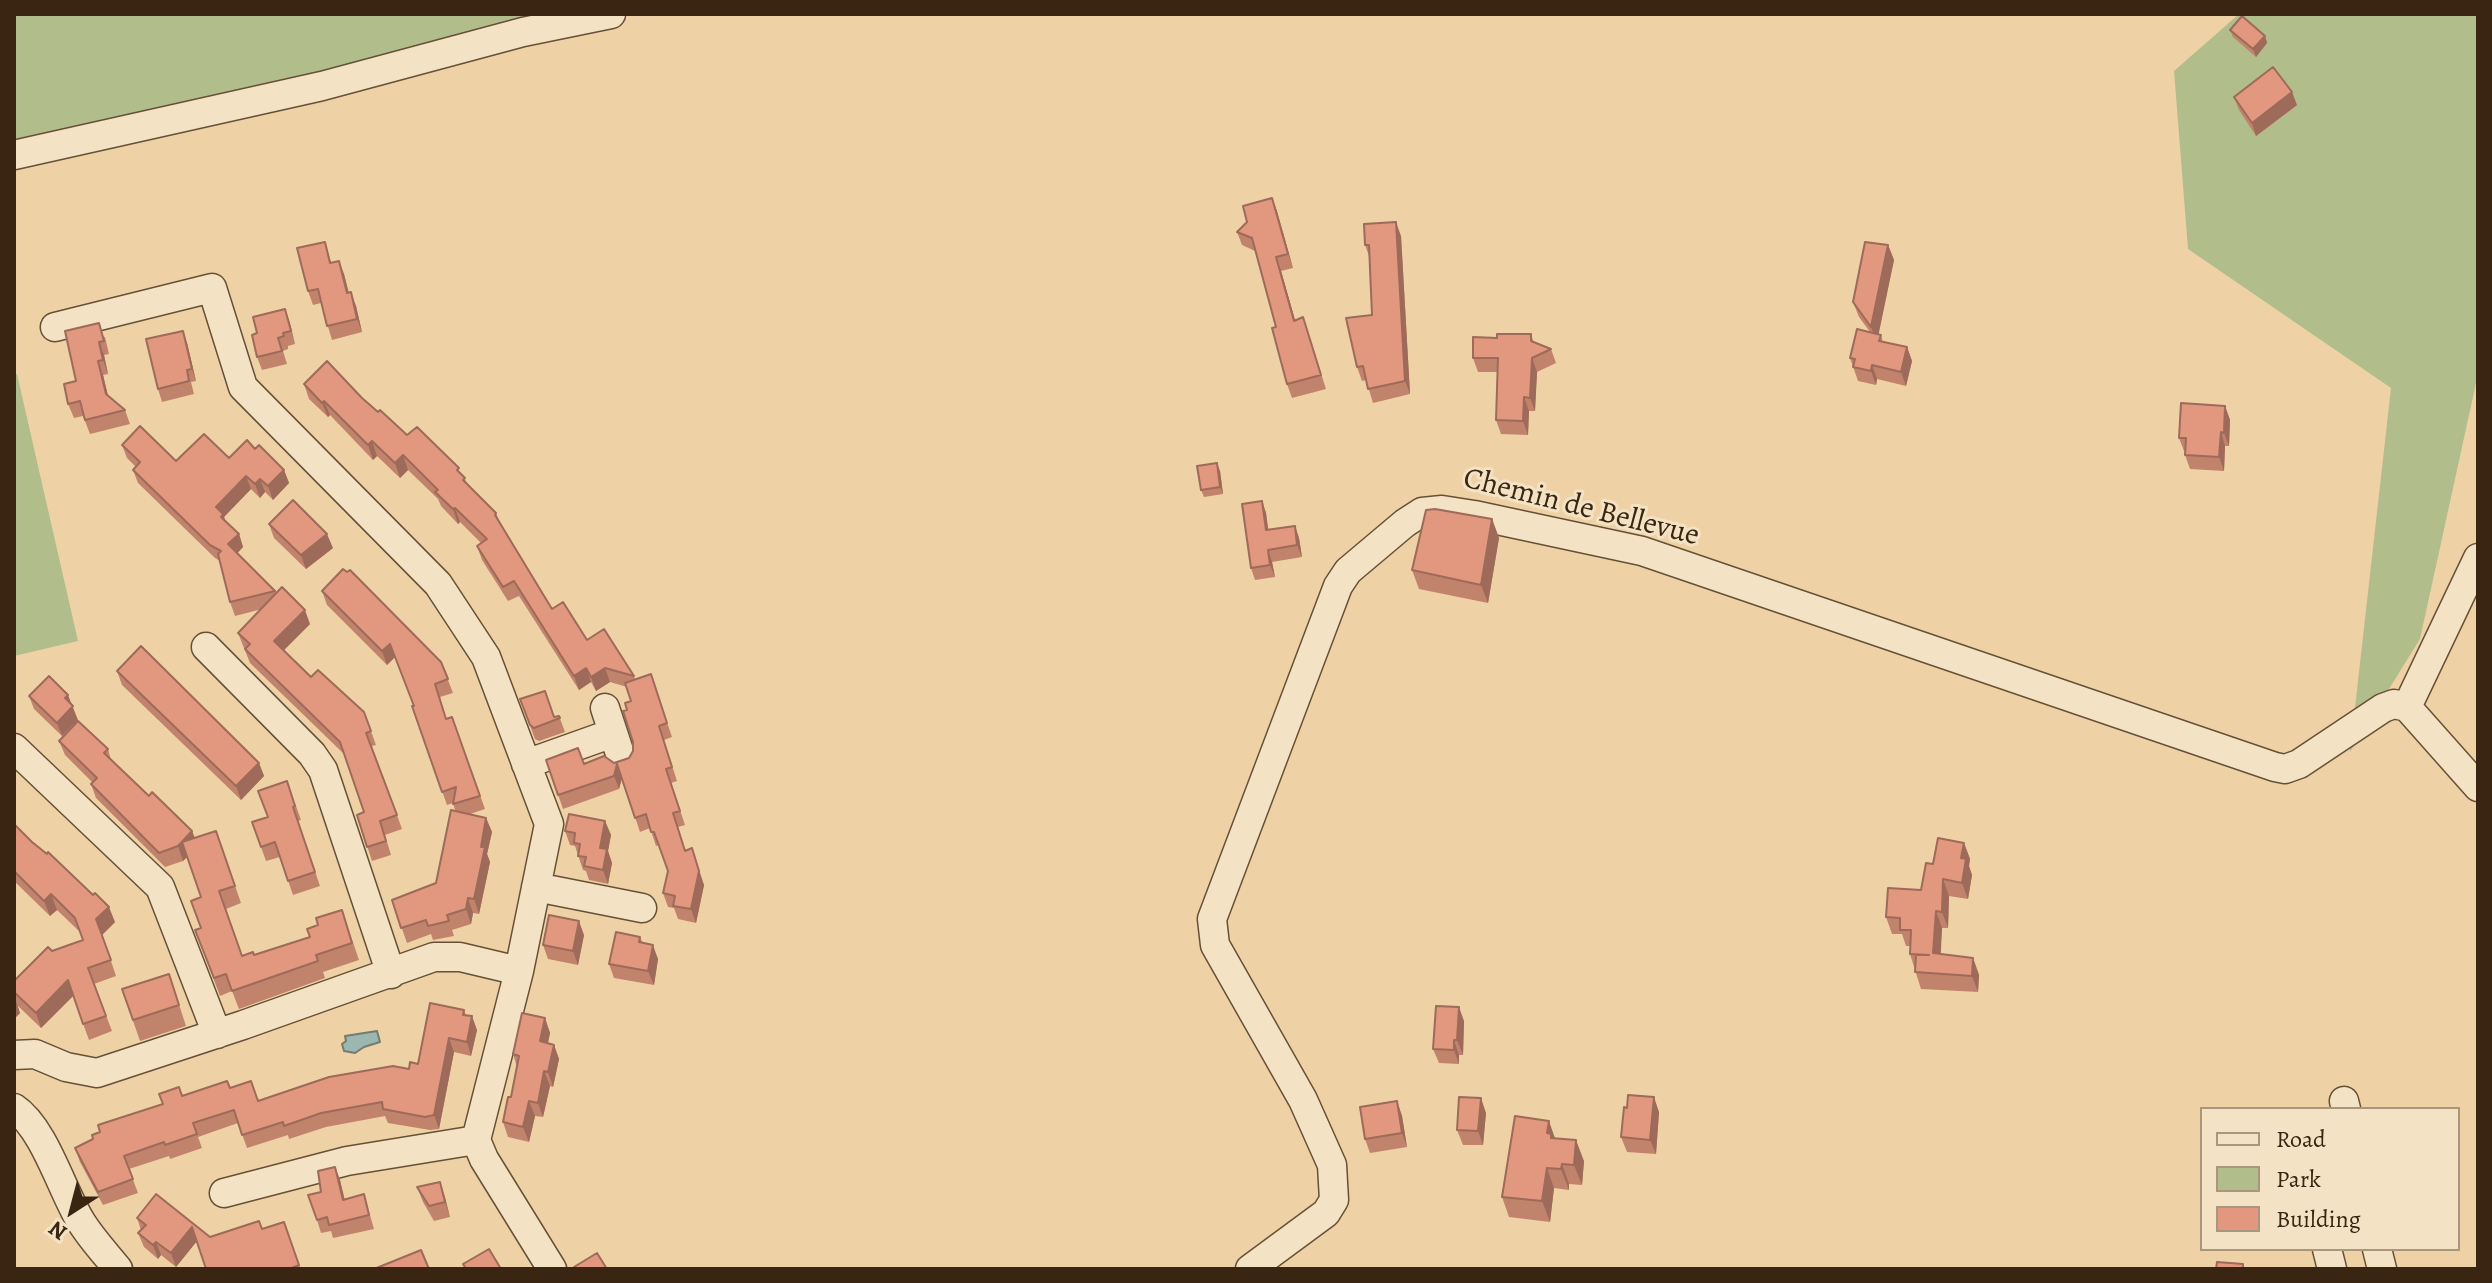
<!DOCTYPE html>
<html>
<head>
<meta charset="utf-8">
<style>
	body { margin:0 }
	#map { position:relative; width:2492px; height:1283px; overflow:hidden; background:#eed2a6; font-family:Alegreya,serif }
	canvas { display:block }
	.frame { position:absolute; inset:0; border:16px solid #392511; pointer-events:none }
	.legend { position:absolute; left:2200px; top:1107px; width:260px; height:144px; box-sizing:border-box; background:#f4e2c5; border:2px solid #a9967d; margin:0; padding:10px 14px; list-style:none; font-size:24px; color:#392511 }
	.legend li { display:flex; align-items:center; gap:16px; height:40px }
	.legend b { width:40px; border:2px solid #a9967d }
	.north { position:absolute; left:32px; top:1171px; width:80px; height:80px; -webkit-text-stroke:6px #f4e2c5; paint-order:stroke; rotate:216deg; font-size:22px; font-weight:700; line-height:32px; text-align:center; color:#392511 }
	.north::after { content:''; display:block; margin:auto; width:28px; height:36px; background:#392511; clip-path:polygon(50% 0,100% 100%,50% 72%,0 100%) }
</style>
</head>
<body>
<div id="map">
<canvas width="2492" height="1283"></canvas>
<div class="frame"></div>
<ul class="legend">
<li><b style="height:10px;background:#f4e2c5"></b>Road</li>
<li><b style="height:22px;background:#b2bd8c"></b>Park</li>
<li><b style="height:22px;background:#e1987f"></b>Building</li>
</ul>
<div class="north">N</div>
</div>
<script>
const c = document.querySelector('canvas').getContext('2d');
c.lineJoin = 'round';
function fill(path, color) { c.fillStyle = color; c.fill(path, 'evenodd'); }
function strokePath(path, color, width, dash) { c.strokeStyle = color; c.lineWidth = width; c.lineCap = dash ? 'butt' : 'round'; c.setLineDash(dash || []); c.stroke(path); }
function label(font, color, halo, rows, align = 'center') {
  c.font = font + ' Alegreya,serif'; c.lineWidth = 6; c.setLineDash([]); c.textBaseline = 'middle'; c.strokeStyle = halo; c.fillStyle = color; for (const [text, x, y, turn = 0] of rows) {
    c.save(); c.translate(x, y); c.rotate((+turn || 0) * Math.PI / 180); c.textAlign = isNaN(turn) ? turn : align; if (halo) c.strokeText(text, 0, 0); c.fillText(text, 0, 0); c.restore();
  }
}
const green = new Path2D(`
	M14 14H569L14 143Z
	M2239 14H2478V374L2420 639 2350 752 2391 388 2188 249 2174 71Z
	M17 374 78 641 14 656V375Z`);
const water = new Path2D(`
	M377 1031 380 1042 364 1047 355 1053 344 1051 342 1044 346 1041 345 1036Z`);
const minor = new Path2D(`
	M14 155 322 86 523 32 611 14
	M55 327 212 288 243 387 438 584 486 657 549 824 519 971 476 1140 347 1161 224 1193
	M206 647 312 754 323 770 391 974
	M2407 707 2478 558
	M605 708 622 760
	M14 748 160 887 217 1034
	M526 764 613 733
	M536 887 642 908
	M14 1055 35 1054 66 1067 97 1073 243 1025 434 957H460L519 971
	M2344 1101 2346 1109
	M14 1108C44 1128 61 1188 80 1220 90 1237 105 1253 118 1269
	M476 1140 484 1159 552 1269
	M2327 1249 2332 1269
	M2377 1249 2382 1269
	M1250 1269 1326 1213 1334 1200 1332 1165 1303 1100 1215 945 1212 919 1338 586 1348 571 1405 523 1422 512 1442 510 1474 515 1642 551 2275 767 2285 769 2299 764 2383 708 2394 704 2407 707 2478 787`);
const wall = new Path2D(`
	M2230 30 2265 36 2267 43 2256 57 2233 37Z
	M2234 97 2297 105 2256 136 2239 110Z
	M1272 198 1293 268 1281 271 1295 320 1303 317 1326 389 1292 398 1287 384 1276 327 1255 251 1242 245 1237 232Z
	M1401 236 1410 394 1373 403 1366 380 1362 381 1357 367 1372 315 1369 256 1365 245Z
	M325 242 331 262 344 274 349 293 356 306 362 332 332 340 321 303 313 305 308 291Z
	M1888 245 1894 260 1878 334 1881 335 1883 342 1907 347 1912 361 1906 386 1877 379 1876 385 1858 381 1850 358 1870 332 1859 317 1853 302Z
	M285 309 295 344 288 346V349L283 351 287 364 262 370 257 357V333Z
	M65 331 105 337 109 354 104 355 108 374 103 375 108 396 125 410 130 424 90 434 83 416 74 418 68 404 76 381Z
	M1531 334 1534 343 1551 349 1556 363 1537 372 1535 411H1529L1528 435 1501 434 1496 420 1497 372H1478L1473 358 1497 338Z
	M187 343 196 381 191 382 194 394 162 402 158 389Z
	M304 384 362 398 407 435 462 474 468 485 496 513 501 525 552 609 587 640 634 676 635 679 651 674 672 737 664 740 677 781 671 783 685 825 678 827 685 851 704 885 696 923 678 919 674 908 668 907 663 893 668 871 659 845 656 846 650 828 640 832 622 778 619 789 563 809 546 760 584 764 614 763 629 758 633 751V742L627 710 631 701 627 687 610 682 596 691 591 682 579 690 519 596 508 601 482 560 477 546 481 543 460 522 458 524 441 506 438 499 408 470 400 478 377 456 373 460 330 415 328 417 309 399Z
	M2225 406 2230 420 2229 446H2225L2224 471 2190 469 2185 455V451H2184L2179 438Z
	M122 445 176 461 229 458 255 449 284 470 289 483 273 500 265 492 260 498 251 489 224 517 226 522 239 534 243 547 237 553 275 591 276 593 310 624 284 650 311 677 364 712 376 745 372 746 402 829 385 835 391 855 372 861 357 815 364 812 345 755 250 663 238 633 262 609 235 616 230 602 220 561 215 558 138 483 133 470 136 467 127 458Z
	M1220 471 1223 494 1204 497 1201 490Z
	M1262 501 1266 513 1268 530 1295 526 1299 538 1302 557 1272 562 1275 577 1255 580 1251 568Z
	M1492 519 1499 538 1488 603 1419 589 1412 570Z
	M269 524 333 548 306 569 274 538Z
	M322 591 441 662 453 693 440 697 446 719 452 717 485 809 470 814 486 818 492 832 487 854 490 862 479 914 473 913 471 924 452 930 454 936 433 940 431 934 407 943 392 900 436 883 455 810 453 803 447 805 412 706H414L395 657 387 665 327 605Z
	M117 671 259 763 264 776 241 800 122 685Z
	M29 696 78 720 62 736 34 709Z
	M520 699 554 717 559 716 565 732 539 741 535 739Z
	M59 741 108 749 111 760 149 796 192 831 195 838 216 831 241 903 226 909 242 956 254 955 310 937 318 925 342 910 359 960 323 972 325 978 239 1009 232 991 220 996 195 930 201 928V897L187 857 183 861 165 867 96 798 91 784 92 782 65 755Z
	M287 781 301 820 298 821 320 886 293 895 280 857 266 861 252 822 268 817Z
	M605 821 611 835 608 851 612 863 608 884 589 880 586 871 583 870 575 846 570 845 565 831Z
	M14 824 115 922 102 935 116 976 94 984 112 1031 89 1040 73 996 41 1028 17 1005 20 1013 14 1019V981L52 951 83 940 81 933 57 910 50 916 14 881Z
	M1964 843 1970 859 1969 866 1972 875 1968 899 1949 896 1948 928H1942L1940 954 1973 958 1979 975 1978 992 1921 989 1910 954V946H1906L1902 934H1892L1886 917 1921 890Z
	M584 935 578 965 548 959 543 945Z
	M640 937 643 943 658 959 654 985 614 978 609 964Z
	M169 974 186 1026 140 1041 122 989Z
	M464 1010 466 1015 477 1030 471 1056 454 1052 439 1129 430 1130 388 1123 385 1116 326 1127 289 1139 288 1135 247 1148 238 1123 198 1137 202 1148 170 1159 169 1156 129 1169 138 1193 103 1205 80 1162 75 1148 93 1139 100 1132 182 1096 230 1088 259 1101 409 1069 418 1064Z
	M545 1018 550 1033 548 1043 554 1045 559 1059 553 1087 550 1086 543 1117 535 1116 529 1142 508 1137 503 1122 511 1097 517 1067 513 1054Z
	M1464 1021 1463 1055H1459V1064L1439 1063 1433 1049Z
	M1397 1101 1402 1116 1407 1147 1370 1153 1365 1139Z
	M1659 1112 1656 1154 1627 1152 1621 1137Z
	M1486 1113 1483 1145H1463L1457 1130Z
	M1555 1138 1584 1161 1582 1185 1569 1184V1190L1554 1188 1550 1222 1509 1217 1502 1197Z
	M335 1167 340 1180 344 1199 364 1194 374 1229 333 1238 331 1231 321 1233 317 1220 321 1192Z
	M440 1182 450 1217 434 1221 423 1202 417 1187Z
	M137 1218 210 1237 262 1229 284 1222 301 1269H206L197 1241 176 1267 161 1255 158 1259 144 1247 138 1233 141 1230Z`);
const shadedWall = new Path2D(`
	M2265 36 2267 43 2256 57 2253 49Z
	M2292 92 2297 105 2256 136 2252 123Z
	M1272 198 1277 211 1293 268 1288 254Z
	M1396 222 1401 236 1410 394 1405 381Z
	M1888 245 1894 260 1877 342 1871 327Z
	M1276 257 1281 271 1299 334 1294 321Z
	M339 261 344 274 352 307 347 293Z
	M351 292 356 306 362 332 357 319Z
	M285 309 290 323 295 344 291 331Z
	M183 331 187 343 196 381 192 369Z
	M99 342 104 355 108 374 103 360Z
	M1907 347 1912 361 1906 386 1901 372Z
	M1532 358 1537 372 1535 411 1530 398Z
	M98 361 103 375 111 408 106 394Z
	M1872 365 1877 379 1876 385 1871 371Z
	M1524 397 1529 411 1528 435 1523 421Z
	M324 401 330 415 328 417 322 403Z
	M2225 406 2230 420 2229 446 2224 433Z
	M2221 432 2225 446 2224 471 2219 457Z
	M372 441 377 456 373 460 368 445Z
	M403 455 408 470 400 478 395 463Z
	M1217 463 1220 471 1223 494 1220 487Z
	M284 470 289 483 273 500 268 486Z
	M246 476 251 489 224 517 228 528 216 507Z
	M260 479 265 492 260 498 255 484Z
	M1262 501 1266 513 1270 542 1266 530Z
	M455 508 460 522 458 524 453 509Z
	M1492 519 1499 538 1488 603 1481 585Z
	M1295 526 1299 538 1302 557 1297 545Z
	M239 534 243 547 233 558 228 544Z
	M327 534 333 548 306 569 301 555Z
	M1268 550 1272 562 1275 577 1270 565Z
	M305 610 310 624 279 655 274 641Z
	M390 644 395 657 387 665 382 651Z
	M586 668 591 682 579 690 574 676Z
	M605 668 610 682 596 691 591 677Z
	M68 695 78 720 62 736 57 723 65 698Z
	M259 763 264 776 241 800 236 786Z
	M617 764 622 778 619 789 614 776Z
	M486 818 492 832 487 854 490 862 479 914 474 899 481 847Z
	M605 821 611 835 608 851 612 863 608 884 603 870 600 848Z
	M192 831 198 846 183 861 178 846Z
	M1964 843 1970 859 1969 866 1972 875 1968 899 1962 883 1961 858Z
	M692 848 704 885 696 923 691 909Z
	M1943 879 1949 896 1948 928 1942 912Z
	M51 894 57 910 50 916 44 901Z
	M468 898 473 913 471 924 466 909Z
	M109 907 115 922 102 935 116 976 96 919Z
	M1936 911 1942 928 1940 970 1933 953Z
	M579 921 584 935 578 965 573 951Z
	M653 945 658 959 654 985 648 971Z
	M1973 958 1979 975 1978 992 1972 976Z
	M68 980 74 995 41 1028 36 1013Z
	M15 998 20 1013 14 1019V999Z
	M1459 1007 1464 1021 1463 1055 1457 1040Z
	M472 1016 477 1030 471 1056 467 1042Z
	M545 1018 550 1033 545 1056 540 1041Z
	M449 1038 454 1052 439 1129 434 1115Z
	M1454 1040 1459 1055V1064L1454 1050Z
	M554 1045 559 1059 553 1087 548 1072Z
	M544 1071 550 1086 543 1117 538 1103Z
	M1654 1097 1659 1112 1656 1154 1650 1140Z
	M1481 1098 1486 1113 1483 1145 1478 1131Z
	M529 1101 535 1116 529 1142 523 1127Z
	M1397 1101 1402 1116 1407 1147 1402 1133Z
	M1549 1121 1556 1141V1145L1547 1133Z
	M1576 1140 1584 1161 1582 1185 1574 1165Z
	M1562 1164 1569 1184V1190L1561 1169Z
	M335 1167 340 1180 348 1213 343 1200Z
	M1547 1168 1554 1188 1550 1222 1542 1201Z
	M440 1182 445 1197 450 1217 445 1202Z
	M192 1227 197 1241 176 1267 171 1253Z
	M156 1242 161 1255 158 1259 153 1245Z`);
const building = new Path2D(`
	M2242 16 2265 36 2253 49 2230 30Z
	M2273 67 2292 92 2252 123 2234 97Z
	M1272 198 1288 254 1276 257 1294 321 1303 317 1321 375 1287 384 1272 328 1276 327 1252 238 1237 232 1247 222 1243 206Z
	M1396 222 1405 381 1368 389 1363 366 1357 367 1346 318 1372 315 1369 245H1365L1364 224Z
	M325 242 330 263 339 261 347 293 351 292 357 319 327 326 318 289 308 291 297 248Z
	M1865 242 1888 245 1871 327 1853 302Z
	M285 309 291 331 283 333 284 336 278 338 282 351 257 357 252 335 257 333 253 317Z
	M99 323 104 341 99 342 103 360 98 361 106 394 125 410 85 420 80 401 68 404 64 384 76 381 65 331Z
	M1857 329 1881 335 1879 341 1907 347 1901 372 1872 365 1871 371 1853 367 1855 359 1850 358Z
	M183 331 192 369 187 370 189 381 158 389 146 339Z
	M1497 334H1531V341L1551 349 1532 358 1530 398 1524 397 1523 421 1496 420 1498 358H1473V337L1497 338Z
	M327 361 362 398 378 412 380 410 407 435 417 427 459 468 457 470 465 478 463 480 496 513 495 515 552 609 563 602 587 640 604 629 634 676 605 668 591 677 586 668 574 676 514 581 503 587 477 546 487 539 455 508 453 509 435 492 438 490 403 455 395 463 372 441 368 445 324 401 322 403 304 384Z
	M2181 403 2225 406 2224 433 2221 432 2219 457 2185 455 2186 438H2179Z
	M140 426 176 461 204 434 229 458 247 440 255 449 259 445 284 470 268 486 260 479 255 484 246 476 216 507 223 514 221 517 239 534 228 544 275 591 230 602 218 554 221 551 210 545 133 470 140 462 122 445Z
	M1217 463 1220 487 1201 490 1197 466Z
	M293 500 327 534 301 555 269 524Z
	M1262 501 1266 530 1295 526 1297 545 1268 550 1270 565 1251 568 1242 504Z
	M1435 509 1492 519 1481 585 1412 570 1426 510Z
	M343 569 347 572 350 570 441 662 448 679 435 684 446 719 452 717 480 796 453 804 456 787 442 792 412 706H414L390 644 382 651 322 591Z
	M282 587 305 610 274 641 311 677 318 670 364 712 371 731 366 733 397 815 380 821 386 841 367 847 357 815 364 812 340 742 245 649 250 644 238 633Z
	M141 646 259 763 236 786 117 671Z
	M651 674 667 723 659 726 672 767 666 769 680 811 673 813 685 851 692 848 699 871 691 909 673 906 675 896 663 893 668 871 654 832H651L646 814 635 818 617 764 614 776 558 795 546 760 578 748 584 764 604 756 614 763 629 758 633 751V742L623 711 627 710 625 703 631 701 625 683Z
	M49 676 68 695 65 698 73 706 57 723 29 696Z
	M545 691 554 717 559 716 560 718 534 728 530 725 520 699Z
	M78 721 108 749 104 753 149 796 152 792 192 831 178 846 159 853 91 784 97 778 59 741Z
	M287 781 295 806 293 807 315 872 288 881 275 842 261 847 252 822 268 817 258 791Z
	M451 810 486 818 481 847H485L474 899 468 898 466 909 447 915 449 921 428 926 426 920 401 928 392 900 436 883Z
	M569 814 605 821 600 848 607 849 603 870 584 866 586 857 578 856 580 844 574 843 575 833 565 831Z
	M14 824 32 842 47 854 48 852 93 895 95 893 109 907 96 919 111 960 88 968 106 1016 83 1024 68 980 36 1013 14 992V981L48 947 52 951 83 940 75 918 51 894 44 901 14 871Z
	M216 831 235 886 219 891 242 956 253 952 254 955 310 937 307 929 318 925 316 918 342 910 352 943 316 955 318 961 232 991 226 974 214 978 195 930 201 928 191 901 201 897 182 842Z
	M1938 838 1964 843 1961 858 1966 859 1962 883 1943 879 1942 912 1936 911 1933 953 1973 958 1972 976 1915 972 1916 955H1929L1910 954 1911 930H1900V918L1886 917 1888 888 1921 890 1926 863 1933 864Z
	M549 915 579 921 573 951 543 945Z
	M616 932 640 937 639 942 653 945 648 971 609 964Z
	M169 974 179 1005 133 1020 122 989Z
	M430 1003 464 1010 463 1015 472 1016 467 1042 449 1038 434 1115 425 1117 383 1109 382 1102 321 1113 284 1126 283 1122 242 1135 234 1110 193 1123 197 1134 165 1145 164 1142 124 1156 133 1179 98 1192 75 1148 93 1139 92 1135 100 1132 98 1125 163 1104 159 1094 179 1087 182 1096 227 1081 230 1088 251 1081 258 1101 329 1077 393 1066 409 1069 410 1062 418 1064Z
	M1436 1006 1459 1007 1457 1040H1454V1050L1433 1049Z
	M522 1013 545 1018 540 1041 554 1045 548 1072 544 1071 538 1103 529 1101 523 1127 503 1122 508 1097H511L519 1056 513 1054Z
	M1628 1095 1654 1097 1650 1140 1621 1137 1624 1107 1627 1108Z
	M1459 1097 1481 1098 1478 1131 1457 1130Z
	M1397 1101 1402 1133 1365 1139 1360 1107Z
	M1515 1116 1549 1121 1547 1133 1551 1134V1138L1576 1140 1574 1165 1562 1164 1561 1169 1547 1168 1542 1201 1502 1197Z
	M335 1167 343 1200 364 1194 369 1215 329 1225 327 1217 317 1220 308 1195 321 1192 318 1171Z
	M440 1182 445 1202 429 1206 417 1187Z
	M156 1194 210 1237 259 1221 262 1229 284 1222 299 1265 289 1269H206L192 1227 171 1253 156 1242 153 1245 138 1233 146 1225 137 1218Z
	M489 1249 501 1269H466L463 1264Z
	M421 1250 429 1269H374Z
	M597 1253 607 1269H575L574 1267Z
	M2217 1262 2243 1264V1269H2216Z`);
const streetNames = [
	["Chemin de Bellevue",1581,508,14]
];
fill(green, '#b2bd8c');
fill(water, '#9cb6b0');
strokePath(water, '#747c70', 2);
strokePath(minor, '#665036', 31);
strokePath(minor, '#f4e2c5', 28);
fill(wall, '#c2836d');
fill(shadedWall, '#9e6a59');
fill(building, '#e1987f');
strokePath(building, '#9e6a59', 2);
label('30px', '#392511', '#f4e2c5', streetNames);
</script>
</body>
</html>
